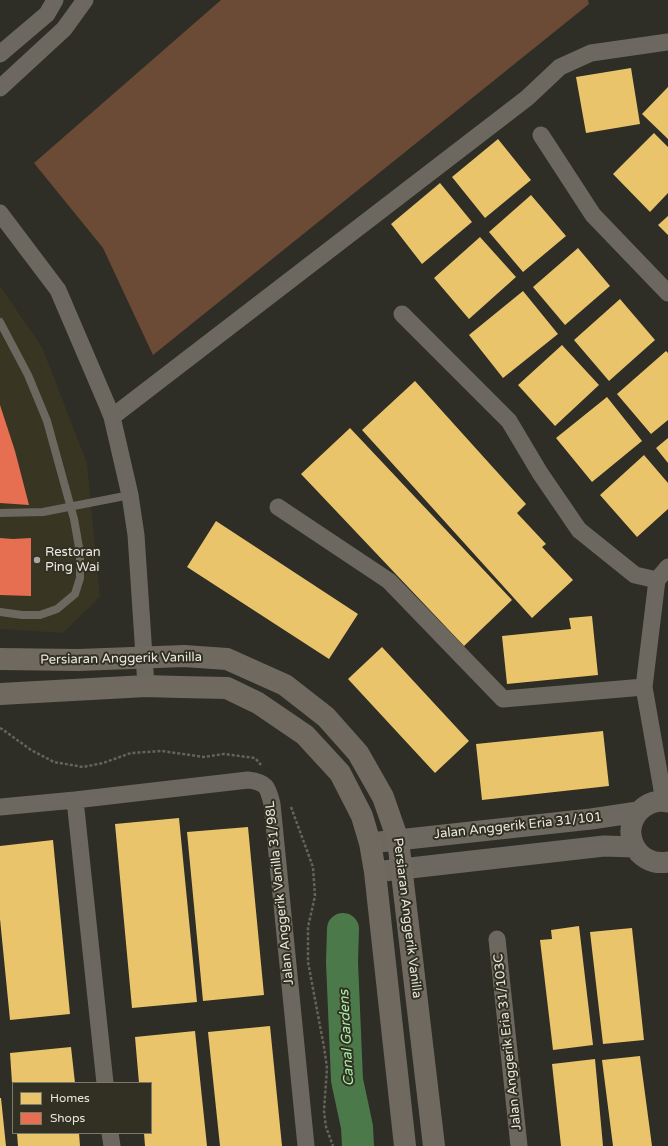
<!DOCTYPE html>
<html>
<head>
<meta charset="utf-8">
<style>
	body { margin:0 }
	#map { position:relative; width:668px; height:1146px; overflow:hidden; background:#2e2d26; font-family:"Varela Round",sans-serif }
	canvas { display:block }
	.legend { position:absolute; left:12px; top:1082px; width:140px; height:52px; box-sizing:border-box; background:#323023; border:1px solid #7b7a6f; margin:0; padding:5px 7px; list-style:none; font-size:12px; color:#e9e8e0 }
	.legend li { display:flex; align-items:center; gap:8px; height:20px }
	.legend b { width:20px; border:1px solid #7b7a6f }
</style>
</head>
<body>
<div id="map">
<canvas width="668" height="1146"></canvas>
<ul class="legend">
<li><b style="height:11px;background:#e9c46a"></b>Homes</li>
<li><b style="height:11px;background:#e76f51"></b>Shops</li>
</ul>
</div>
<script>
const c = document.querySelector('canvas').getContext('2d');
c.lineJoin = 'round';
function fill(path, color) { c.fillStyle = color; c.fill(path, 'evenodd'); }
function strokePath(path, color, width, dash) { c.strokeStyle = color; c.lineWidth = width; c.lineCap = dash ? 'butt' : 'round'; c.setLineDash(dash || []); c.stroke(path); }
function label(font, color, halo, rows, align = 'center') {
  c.font = font + ' "Varela Round",sans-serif'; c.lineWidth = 4; c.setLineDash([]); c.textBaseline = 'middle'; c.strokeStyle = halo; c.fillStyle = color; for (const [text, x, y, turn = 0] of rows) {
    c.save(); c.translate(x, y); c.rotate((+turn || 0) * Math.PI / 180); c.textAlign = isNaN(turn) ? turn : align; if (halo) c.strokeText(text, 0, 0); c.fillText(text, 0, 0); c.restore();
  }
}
const built = new Path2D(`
	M0 286 42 347 87 463 100 597 63 633 0 629Z`);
const green = new Path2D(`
	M221 0H588L589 4 153 355 103 248 34 163Z`);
const homes = new Path2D(`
	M631 68 640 124 586 133 576 77Z
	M668 87V139L642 114Z
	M654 133 668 147V193L650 212 613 174Z
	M498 139 531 180 485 218 452 177Z
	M440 183 472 222 422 264 391 224Z
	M531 195 566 236 523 272 489 232Z
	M668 216V235L658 225Z
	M480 237 516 277 469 319 434 278Z
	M578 248 610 286 565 325 533 287Z
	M523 291 558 334 503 378 469 335Z
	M620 299 655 340 609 381 574 340Z
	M562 345 599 385 555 426 518 385Z
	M666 351 668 353V420L651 434 617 394Z
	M415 381 526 504 517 513 546 544 542 547 573 580 532 618 362 430Z
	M607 397 642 441 592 482 556 438Z
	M350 428 512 600 464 646 301 474Z
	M668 438V463L656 448Z
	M644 455 668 483V509L637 537 600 495Z
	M216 521 358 614 329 659 187 567Z
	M592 616 598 675 507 684 502 636 571 629 569 618Z
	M382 647 469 741 435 773 348 679Z
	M603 731 609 786 482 800 476 744Z
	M179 818 197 1002 132 1008 115 824Z
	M248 827 264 995 203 1001 187 832Z
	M53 840 70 1014 10 1020 0 919V846Z
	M579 926 593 1045 553 1050 540 940 552 939 551 930Z
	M632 928 644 1040 603 1044 590 932Z
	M270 1026 282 1146H220L208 1032Z
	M195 1031 207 1146H145L144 1133H151V1083H139L135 1037Z
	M71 1047 75 1083H12L10 1053Z
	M640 1056 652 1146H613L602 1060Z
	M595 1059 603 1146H561L552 1064Z
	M0 1098H1L6 1146H0Z
	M17 1133H79L80 1146H18Z`);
const shops = new Path2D(`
	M0 405 15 451 29 505 0 503Z
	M0 538 13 539 31 538V596L0 595Z`);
const river = new Path2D(`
	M343 929 342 962 347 1080 357 1127 358 1146`);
const path = new Path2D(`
	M0 728 2 729 31 750 54 762 83 767 103 763 131 753 162 751 204 757 224 754 255 758 261 765
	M291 807 313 867 315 896 308 927V962L324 1047 327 1068 324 1111 326 1127 333 1146`);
const service = new Path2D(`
	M0 322 28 375 47 421 74 519 80 553V578L75 594 57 609 40 615H22L0 612
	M0 513 43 512 130 495`);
const minor = new Path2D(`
	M0 54 47 14 55 0
	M0 88 64 29 85 0
	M541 135 593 215 668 293
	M0 213 58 290 108 407 112 417 130 495 136 535 146 686
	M402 314 509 421 540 473 579 530 635 575 657 580
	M112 417 527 98 560 67 591 53 668 42
	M278 507 389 581 503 699 644 687
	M75 800 105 1083
	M664 801 644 687 657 580 668 567
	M0 807 75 800 248 780C267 782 268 788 272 804L306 1146
	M497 939 519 1146
	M110 1133 112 1146`);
const tertiary = new Path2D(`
	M668 802C660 800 651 802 644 807 617 827 635 868 668 862
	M370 843 591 819 638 812
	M375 872 604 846 634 847`);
const secondary = new Path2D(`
	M0 659 79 660 184 656 227 659 285 685 326 717 358 753 383 797 398 840 434 1146
	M0 694 146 686 179 687 227 688 258 703 305 735 340 773 362 816 370 843 375 872 405 1146`);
const markers = [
	[37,560,4,"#a8a79f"]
];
const poiNames = [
	["Restoran",45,553],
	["Ping Wai",45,568]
];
const streetNames = [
	["Persiaran Anggerik Vanilla",121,659,-1],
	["Jalan Anggerik Eria 31/101",518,826,-6],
	["Jalan Anggerik Vanilla 31/98L",280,893,-96],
	["Persiaran Anggerik Vanilla",407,918,83],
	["Jalan Anggerik Eria 31/103C",508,1042,-96]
];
const waterNames = [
	["Canal Gardens",347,1038,-93]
];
fill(built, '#383523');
fill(green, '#6b4b35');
fill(homes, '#e9c46a');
fill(shops, '#e76f51');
strokePath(river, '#4c794a', 32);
strokePath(path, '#65635c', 2.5, [3, 2]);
strokePath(service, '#6d685f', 8);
strokePath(minor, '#6d685f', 17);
strokePath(tertiary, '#6d685f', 21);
strokePath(secondary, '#6f6960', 22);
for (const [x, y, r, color] of markers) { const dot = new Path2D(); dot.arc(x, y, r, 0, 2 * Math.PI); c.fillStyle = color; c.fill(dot); strokePath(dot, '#323023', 1.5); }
label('13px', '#e9e8e0', '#323023', poiNames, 'left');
label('13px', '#e9e8e0', '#323023', streetNames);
label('italic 14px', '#a6efa4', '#323023', waterNames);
</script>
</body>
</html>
